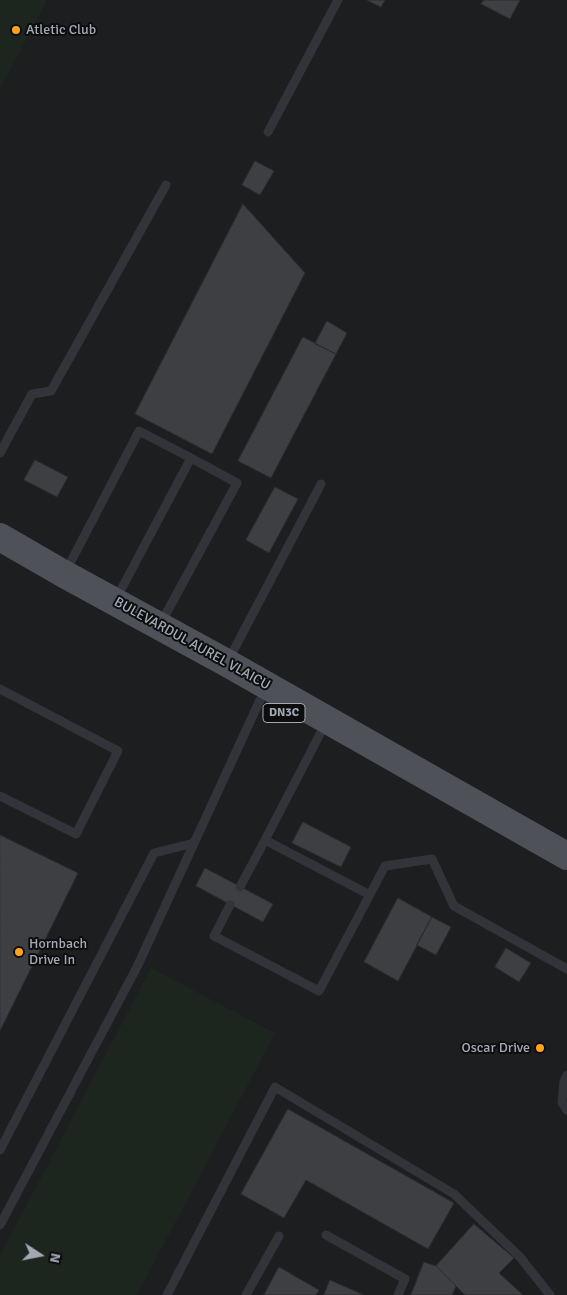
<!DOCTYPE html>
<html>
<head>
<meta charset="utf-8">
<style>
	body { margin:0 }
	#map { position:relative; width:567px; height:1295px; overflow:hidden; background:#111213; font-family:Signika,sans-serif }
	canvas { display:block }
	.north { position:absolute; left:15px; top:1230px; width:50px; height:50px; -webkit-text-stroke:4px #0d0d0e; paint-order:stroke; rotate:101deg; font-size:14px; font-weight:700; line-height:20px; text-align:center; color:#a2a9b5 }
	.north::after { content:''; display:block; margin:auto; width:18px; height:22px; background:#a2a9b5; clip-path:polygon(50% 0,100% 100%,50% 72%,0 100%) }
</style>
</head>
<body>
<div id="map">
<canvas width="567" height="1295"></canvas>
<div class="north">N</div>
</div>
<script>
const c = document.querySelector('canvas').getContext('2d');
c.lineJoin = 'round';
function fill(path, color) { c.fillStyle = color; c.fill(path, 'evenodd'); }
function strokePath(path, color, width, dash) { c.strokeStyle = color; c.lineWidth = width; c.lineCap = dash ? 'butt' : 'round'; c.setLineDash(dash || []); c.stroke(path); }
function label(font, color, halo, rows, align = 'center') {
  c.font = font + ' Signika,sans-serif'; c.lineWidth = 4; c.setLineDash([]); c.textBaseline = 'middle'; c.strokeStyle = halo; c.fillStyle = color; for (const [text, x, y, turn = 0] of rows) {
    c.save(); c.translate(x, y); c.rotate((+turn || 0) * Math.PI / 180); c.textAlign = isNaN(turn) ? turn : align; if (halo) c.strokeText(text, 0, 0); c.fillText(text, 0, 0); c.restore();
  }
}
const built = new Path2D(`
	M0 0H567V1295H0Z`);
const green = new Path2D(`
	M0 0H47L0 89Z
	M151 968 275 1033 137 1295H0V1256Z`);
const building = new Path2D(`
	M367 0H385L381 7Z
	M484 0H520L510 19 481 4Z
	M255 161 274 171 260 195 242 185Z
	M243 204 305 273 212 454 135 414Z
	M327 321 347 333 336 354 315 344Z
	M303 337 336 354 271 478 238 461Z
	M35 460 68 477 57 497 24 480Z
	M275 487 298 499 269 553 246 540Z
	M303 822 351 847 341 867 292 843Z
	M0 835 78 873 0 1031Z
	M205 868 273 904 263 922 196 886Z
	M398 898 432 917 398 981 364 962Z
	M432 917 451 927 436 955 417 945Z
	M506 948 531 963 519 982 495 967Z
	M288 1109 454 1203 428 1249 306 1180 284 1218 241 1194Z
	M474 1224 514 1258 499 1273 523 1295H465L436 1266Z
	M424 1262 436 1266 456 1286 452 1295H411Z
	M279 1267 319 1290 316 1295H264Z
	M330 1280 364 1295H324Z`);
const lane = new Path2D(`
	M268 132 338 0
	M0 453 32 394 51 391 166 185
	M66 571 139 431 191 458 116 599
	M161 623 237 483 191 458
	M228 661 321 484
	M0 689 118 751 76 834 0 796
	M320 734 265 840 370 895
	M240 887 265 840
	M230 905 214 936 319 991 385 866 432 859 454 906 567 969
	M567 1075 564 1081 562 1102 567 1110
	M0 1150 154 853 194 843
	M0 1225 137 967 260 700
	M326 1235 405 1279 398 1295
	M167 1295 275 1087 454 1194 520 1257 550 1295
	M246 1295 279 1236`);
const primary = new Path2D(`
	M0 537 64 574 227 663 567 856`);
const markers = [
	[16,30,5,"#ffa31e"],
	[19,952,5,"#ffa31e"],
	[540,1048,5,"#ffa31e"]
];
const shields = [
	[284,713,42]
];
const shieldNames = [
	["DN3C",284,713]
];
const poiNames = [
	["Atletic Club",26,30],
	["Hornbach",29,944],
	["Drive In",29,960],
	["Oscar Drive",530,1048,"right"]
];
const streetNames = [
	["BULEVARDUL AUREL VLAICU",192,644,29]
];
fill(built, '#1d1e20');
fill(green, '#1d261e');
fill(building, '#3d3f43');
strokePath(building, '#2b2c30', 1);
strokePath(lane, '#323439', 9);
strokePath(primary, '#4e5158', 28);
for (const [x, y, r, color] of markers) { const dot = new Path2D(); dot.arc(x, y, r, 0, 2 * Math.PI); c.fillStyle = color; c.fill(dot); strokePath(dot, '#0d0d0e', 2); }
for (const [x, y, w] of shields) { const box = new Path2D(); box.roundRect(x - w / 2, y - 9.5, w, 19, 4); c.fillStyle = '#0d0d0e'; c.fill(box); strokePath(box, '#a2a9b5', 1); }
label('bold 12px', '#a2a9b5', null, shieldNames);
label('14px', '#a2a9b5', '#0d0d0e', poiNames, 'left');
label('14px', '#a2a9b5', '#0d0d0e', streetNames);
</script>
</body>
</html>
